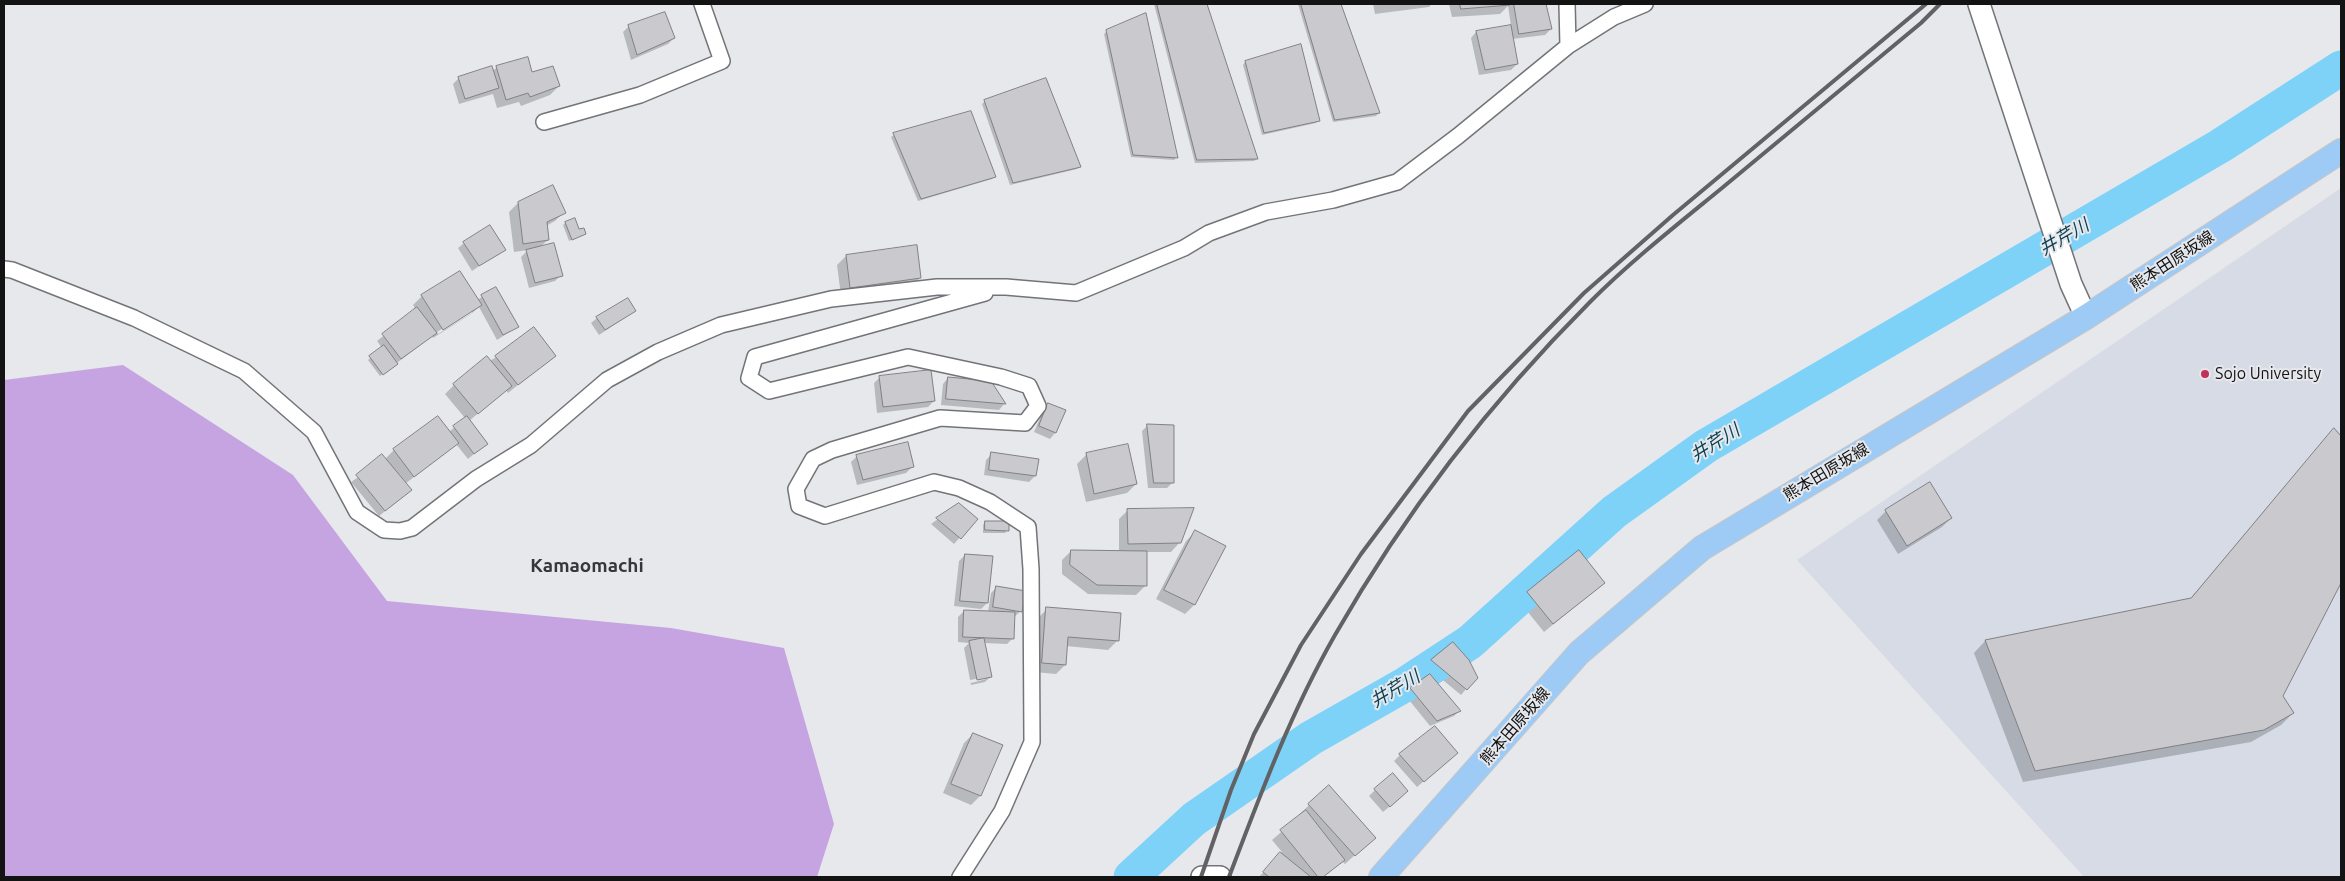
<!DOCTYPE html>
<html>
<head>
<meta charset="utf-8">
<style>
	body { margin:0 }
	#map { position:relative; width:2345px; height:881px; overflow:hidden; background:#e6e8ec; font-family:Ubuntu,sans-serif }
	canvas { display:block }
	.frame { position:absolute; inset:0; border:5px solid #131314; pointer-events:none }
</style>
</head>
<body>
<div id="map">
<canvas width="2345" height="881"></canvas>
<div class="frame"></div>
</div>
<script>
const c = document.querySelector('canvas').getContext('2d');
c.lineJoin = 'round';
function fill(path, color) { c.fillStyle = color; c.fill(path, 'evenodd'); }
function strokePath(path, color, width, dash) { c.strokeStyle = color; c.lineWidth = width; c.lineCap = dash ? 'butt' : 'round'; c.setLineDash(dash || []); c.stroke(path); }
function label(font, color, halo, rows, align = 'center') {
  c.font = font + ' Ubuntu,"Noto Sans JP",sans-serif'; c.lineWidth = 4; c.setLineDash([]); c.textBaseline = 'middle'; c.strokeStyle = halo; c.fillStyle = color; for (const [text, x, y, turn = 0] of rows) {
    c.save(); c.translate(x, y); c.rotate((+turn || 0) * Math.PI / 180); c.textAlign = isNaN(turn) ? turn : align; if (halo) c.strokeText(text, 0, 0); c.fillText(text, 0, 0); c.restore();
  }
}
const built = new Path2D(`
	M2341 188V877H2084L1797 560Z`);
const green = new Path2D(`
	M123 365 293 475 387 601 671 628 784 648 834 824 817 877H4V380Z`);
const shadow = new Path2D(`
	M1154 4H1206L1257 159 1254 161 1195 163Z
	M1298 4H1340L1379 113 1376 116 1333 122Z
	M1373 4H1432L1429 7 1375 14Z
	M1449 4H1544L1551 29 1545 35 1512 39 1517 64 1511 70 1479 75 1471 38 1476 32 1511 26 1508 6 1500 14 1452 17Z
	M629 26 674 38 668 44 631 60 623 32Z
	M1107 31 1177 157 1174 160 1131 157 1104 34Z
	M1300 45 1318 120 1316 123 1262 135 1243 65 1245 62Z
	M497 67 531 74 559 86 550 95 521 106 519 102 497 108 493 94 459 104 453 84 459 78 492 72Z
	M985 101 1080 167 1077 169 1010 185 982 104Z
	M894 135 994 177 992 179 918 201 891 137Z
	M518 203 564 212 555 221 546 226 548 240 539 248 561 275 555 281 529 288 521 257 528 250 514 252 509 212Z
	M565 223 585 234 569 241 563 225Z
	M464 243 504 249 472 271 458 248Z
	M916 247 920 278 911 287 841 296 837 265 846 256Z
	M460 272 477 300 496 288 517 327 497 340 479 307 471 314 433 338 432 336 380 376 368 360 382 348 377 341 416 310 413 305 422 296ZM472 310V313L438 334 437 332Z
	M635 311 599 335 591 323 597 318Z
	M554 356 508 393 506 390 469 421 486 444 468 459 456 444 405 484 404 496 379 516 351 482 385 459 394 450 449 432 465 418 445 394 454 385 496 357Z
	M880 377 934 401 928 407 877 413 874 383Z
	M948 378 991 382 1004 404 999 410 941 405 943 384Z
	M1049 405 1064 411 1055 433 1050 439 1034 432 1043 411Z
	M1148 425 1173 482 1167 488H1148L1142 431Z
	M2334 430 2341 438V580L2281 696 2293 713 2281 725 2251 742 2023 782 1974 653 1985 641 2189 600Z
	M1127 445 1136 484 1127 493 1086 502 1077 464 1086 455Z
	M992 454 1035 476 1029 482 984 475 986 460Z
	M857 456 912 467 906 473 857 485 851 462Z
	M959 504 976 519 954 544 931 524Z
	M1128 510 1180 542 1171 552H1146L1145 586 1136 595 1088 594 1062 574V560L1071 551 1119 552V519Z
	M1886 511 1951 518 1942 527 1898 554 1877 520Z
	M985 522 1007 530 1005 533H983V525Z
	M1195 532 1224 546 1194 605 1185 614 1156 599 1186 541Z
	M965 555 987 603 981 609 954 606 959 561Z
	M997 587 1021 611 1014 617 1013 638 1007 644 984 643 991 676 985 682 971 685 964 648 969 643 958 642V617L964 611 988 612 991 593ZM986 677V679L971 683 970 680Z
	M1594 591 1544 632 1519 601 1528 592Z
	M1047 609 1120 614 1117 641 1108 650 1066 646 1065 665 1056 674 1034 672 1038 618Z
	M1453 644 1466 689 1461 695 1427 667Z
	M1430 676 1459 711 1454 716 1430 726 1405 695Z
	M973 734 1001 746 980 796 971 805 943 793 964 743Z
	M1400 755 1450 759 1417 787 1394 761Z
	M1375 790 1401 797 1383 812 1369 796Z
	M1309 805 1365 846 1345 864 1342 861 1323 877H1259L1282 852 1272 840 1301 815 1300 814Z`);
const river = new Path2D(`
	M1131 877 1194 819 1311 738 1406 684 1470 642 1614 512 1706 446 2220 146 2341 68`);
const building = new Path2D(`
	M1157 4H1207L1258 159 1197 160Z
	M1301 4H1341L1380 113 1335 120Z
	M1460 4H1510V5L1461 9Z
	M1514 4H1546L1552 29 1519 34Z
	M665 12 675 38 637 55 628 25Z
	M1146 13 1178 158 1133 155 1106 30Z
	M1511 25 1518 64 1485 70 1476 31Z
	M1301 44 1320 121 1264 133 1245 61Z
	M528 57 532 72 553 66 560 86 530 97 528 93 506 100 496 66Z
	M492 66 499 88 465 99 458 77Z
	M1046 78 1081 167 1013 183 984 100Z
	M971 111 996 177 921 199 893 133Z
	M553 185 566 213 547 222 549 240 523 244 518 202Z
	M575 218 579 229 584 228 586 234 572 240 565 222Z
	M490 225 506 250 479 266 463 242Z
	M554 243 563 276 535 283 526 250Z
	M917 245 921 278 850 288 846 255Z
	M460 271 482 305 443 330 421 295Z
	M496 287 519 327 503 335 481 295Z
	M628 298 636 311 605 330 596 317Z
	M417 307 437 333 401 359 382 334Z
	M534 327 556 356 518 385 495 356Z
	M384 345 398 364 383 375 369 356Z
	M487 356 512 386 478 414 453 384Z
	M931 370 935 401 883 407 879 376Z
	M948 377 991 381 1006 404 946 399Z
	M1048 403 1066 410 1056 433 1039 426Z
	M438 416 459 443 414 477 393 449Z
	M467 416 488 444 474 454 453 426Z
	M1147 424 1174 425V483H1154Z
	M2334 428 2341 436V583L2283 696 2294 713 2264 730 2035 771 1985 640 2191 598Z
	M908 442 914 467 863 480 856 455Z
	M1128 444 1137 484 1094 494 1086 453Z
	M991 452 1039 459 1036 476 989 470Z
	M382 454 412 490 385 511 356 475Z
	M1930 482 1952 518 1907 546 1885 510Z
	M959 503 978 519 961 539 936 518Z
	M1194 508 1181 543 1128 544 1127 509Z
	M985 521H1009V531L985 530Z
	M1195 530 1226 546 1195 605 1164 590Z
	M1071 550 1147 551V586L1097 585 1070 565Z
	M1579 550 1605 583 1553 624 1527 592Z
	M965 554 993 556 988 603 960 601Z
	M996 586 1026 591 1022 612 993 607Z
	M1046 607 1121 613 1119 641 1068 637 1066 665 1042 663Z
	M964 610 1015 612 1014 639 963 637Z
	M984 638 992 677 977 680 969 641Z
	M1453 642 1469 660 1478 678 1467 690 1431 660Z
	M1430 674 1461 711 1437 721 1410 688Z
	M1435 726 1458 753 1424 782 1399 754Z
	M973 733 1003 745 981 796 951 784Z
	M1393 773 1408 791 1390 807 1374 789Z
	M1329 785 1376 838 1355 856 1308 804Z
	M1306 810 1345 860 1323 877H1318L1280 830Z
	M1280 852 1311 877H1269L1263 872Z`);
const street = new Path2D(`
	M1567 4 1568 46
	M544 122 640 95 722 61 702 4
	M4 269 12 270 134 318 244 371 314 432 357 512 384 530 400 531 412 528 476 479 531 445 607 380 658 352 721 325 831 299 937 287H1006L1076 293 1184 248 1209 233 1266 212 1333 200 1397 182 1458 136 1568 46 1614 17 1645 4
	M960 877 1002 811 1032 742 1031 569 1028 527 990 502 959 488 934 482 825 516 799 506 796 489 813 459 832 450 940 418 1025 423 1038 406 1029 386 1001 377 908 357 769 391 749 378 755 357 985 293`);
const secondary = new Path2D(`
	M1979 4 2071 284 2086 317
	M1202 877H1220`);
const primary = new Path2D(`
	M1381 877 1579 653 1702 548 2086 317 2341 151`);
const rail = new Path2D(`
	M1201 877 1231 790 1254 734 1301 645 1361 554 1468 411 1584 293 1673 215 1926 4
	M1229 877C1260 795 1291 712 1335 635 1404 514 1491 401 1590 302 1631 261 1678 224 1722 188 1788 133 1855 78 1921 23L1940 4`);
const markers = [
	[2205,374,5,"#c2335a"]
];
const streetNames = [
	["熊本田原坂線",2172,261,-33],
	["熊本田原坂線",1826,472,-31],
	["熊本田原坂線",1515,726,-49]
];
const poiNames = [
	["Sojo University",2215,374]
];
const waterNames = [
	["井芹川",2064,237,-30],
	["井芹川",1715,443,-32],
	["井芹川",1395,689,-31]
];
const quarterNames = [
	["Kamaomachi",587,566]
];
fill(built, '#d6dbe5');
fill(green, '#c6a4e2');
fill(shadow, '#0003');
strokePath(river, '#7ed2f8', 35);
fill(building, '#cac9cd');
strokePath(building, '#818185', 1);
strokePath(street, '#727477', 18);
strokePath(secondary, '#727477', 24);
strokePath(primary, '#c6c6c7', 26);
strokePath(street, '#fff', 15);
strokePath(secondary, '#fff', 21);
strokePath(primary, '#9dcbf6', 24);
strokePath(rail, '#626265', 4);
for (const [x, y, r, color] of markers) { const dot = new Path2D(); dot.arc(x, y, r, 0, 2 * Math.PI); c.fillStyle = color; c.fill(dot); strokePath(dot, '#e6e8ec', 2); }
label('16px', '#131314', '#e6e8ec', streetNames);
label('16px', '#131314', '#e6e8ec', poiNames, 'left');
label('italic 18px', '#0c3f52', '#e6e8ec', waterNames);
label('bold 19px', '#36373a', '#e6e8ec', quarterNames);
</script>
</body>
</html>
